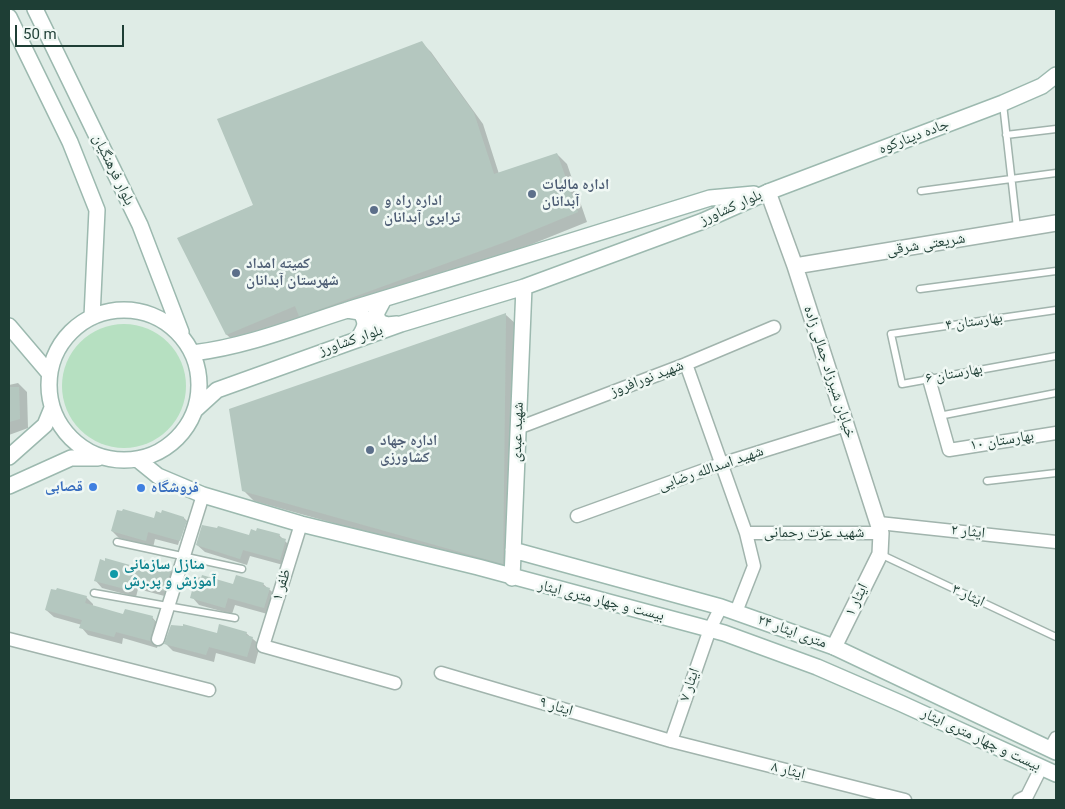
<!DOCTYPE html>
<html>
<head>
<meta charset="utf-8">
<style>
	body { margin:0 }
	#map { position:relative; width:1065px; height:809px; overflow:hidden; background:#dfece6; font-family:Roboto,sans-serif }
	canvas { display:block }
	.frame { position:absolute; inset:0; border:10px solid #1e3e35; pointer-events:none }
	.scale { position:absolute; left:15px; top:25px; width:109px; height:22px; box-sizing:border-box; border:2px solid #1e3e35; border-top:0; padding-left:6px; font-size:15px; line-height:18px; white-space:nowrap; color:#1e3e35; -webkit-text-stroke:4px #f0f8f4; paint-order:stroke }
</style>
</head>
<body>
<div id="map">
<canvas width="1065" height="809"></canvas>
<div class="frame"></div>
<div class="scale">50 m</div>
</div>
<script>
const c = document.querySelector('canvas').getContext('2d');
c.lineJoin = 'round';
function fill(path, color) { c.fillStyle = color; c.fill(path, 'evenodd'); }
function strokePath(path, color, width, dash) { c.strokeStyle = color; c.lineWidth = width; c.lineCap = dash ? 'butt' : 'round'; c.setLineDash(dash || []); c.stroke(path); }
function label(font, color, halo, rows, align = 'center') {
  c.font = font + ' Roboto,"Noto Naskh Arabic",sans-serif'; c.lineWidth = 5; c.setLineDash([]); c.textBaseline = 'middle'; c.strokeStyle = halo; c.fillStyle = color; for (const [text, x, y, turn = 0] of rows) {
    c.save(); c.translate(x, y); c.rotate((+turn || 0) * Math.PI / 180); c.textAlign = isNaN(turn) ? turn : align; if (halo) c.strokeText(text, 0, 0); c.fillText(text, 0, 0); c.restore();
  }
}
const green = new Path2D(`
	M62 386a62 62 0 1 1 124 0a62 62 0 1 1-124 0Z`);
const shadow = new Path2D(`
	M421 42 431 52 483 124 499 174 557 154 567 164 587 222 515 251 310 325 301 317 237 344 227 335 179 238 254 205Z
	M506 315 516 324 513 573 254 501 244 491Z
	M18 383 27 392 28 428 9 435V385Z
	M184 518 191 525 187 547 180 545 187 522H185L178 545 155 539 153 548 119 538 112 531 155 520Z
	M279 535 292 548 287 566 250 556 247 565 205 552 197 545 250 537Z
	M138 568H167L174 575 172 598 138 589 136 597 102 588 95 580Z
	M263 584 277 596 271 615 235 605 232 614 199 605 192 597 234 585Z
	M86 597 93 604V607L124 616 152 617 162 629 157 648 123 638 122 644 88 635 81 627 82 625 54 617 46 610Z
	M246 633 260 645 255 664 216 653 214 662 173 651 166 644 217 634Z`);
const building = new Path2D(`
	M422 41 474 113 494 174 557 153 578 212 505 242 301 316H299L295 306 226 335 177 238 253 205 217 119Z
	M506 313 503 564 242 491 229 409Z
	M9 387H19L20 419 9 422Z
	M123 509 154 518 156 511 161 513 162 510 184 517V520L187 521 180 541 148 532 146 541 111 531 117 510 122 511Z
	M202 525 217 528 218 526 249 535 251 529 256 531 257 528 280 534 279 537 286 539 280 560 243 550 240 559 196 545Z
	M105 558 137 567 140 559 167 567V570L171 571 164 591 131 582 129 590 94 581 100 559 105 561Z
	M202 575 233 584 236 575 264 583 263 586 270 588 264 608 228 598 225 608 190 598 196 576 201 578Z
	M57 588 87 596 85 603 123 614 125 609 153 616 152 620H155L150 641 116 632 114 637 79 628 82 620 45 610 51 589 56 590Z
	M183 624 217 633 219 624 247 632 246 635 253 637 247 657 209 647 206 655 164 644 171 625 183 626Z`);
const service = new Path2D(`
	M1003 104 1017 228
	M1006 135 1056 129
	M921 191 1056 173
	M920 289 1056 271
	M1056 310 891 334 902 384 1056 356
	M939 416 1056 393
	M987 481 1056 473
	M117 542 242 569
	M880 554 1056 637
	M94 593 235 618`);
const minor = new Path2D(`
	M686 364 746 533 754 566 736 612
	M929 379 949 450 1056 433
	M518 428 686 364 774 327
	M577 516 721 464 846 425
	M879 523 1056 542
	M301 524 263 646 395 683
	M746 533H881
	M9 639 209 690
	M158 639 203 495
	M441 673 671 741 905 800
	M671 741 710 629 721 607
	M1050 749 1056 738
	M1019 800 1027 796 1041 768`);
const tertiary = new Path2D(`
	M768 192 795 266 881 533 880 554 834 647
	M795 266 1056 223`);
const secondary = new Path2D(`
	M35 9 140 225 181 332
	M9 17 70 142 97 210 92 317
	M384 299 376 314 379 322 387 325 397 324
	M49 385a75 75 0 1 1 150 0a75 75 0 1 1-150 0Z
	M347 310 360 312C368 323 365 328 358 339
	M9 326 49 373
	M193 353C251 346 304 323 360 306 477 271 593 234 710 198L754 194
	M195 410 217 390 401 324 524 287 703 221 768 192 1003 103 1042 86 1056 75
	M9 457 45 425 52 408
	M137 459 158 476 203 495 301 524 478 567 724 633 817 667 900 703 1056 774
	M9 486 71 458H98
	M513 550 721 607 834 647 1056 752
	M512 578 524 287`);
const markers = [
	[532,194,5,"#5c6f8a"],
	[374,210,5,"#5c6f8a"],
	[236,273,5,"#5c6f8a"],
	[370,450,5,"#5c6f8a"],
	[93,487,5,"#3f7fe0"],
	[141,488,5,"#3f7fe0"],
	[114,574,5,"#0f9aa8"]
];
const streetNames = [
	["جاده دینارکوه",914,137,-21],
	["بلوار فرهنگیان",113,170,64],
	["بلوار کشاورز",731,208,-24],
	["شریعتی شرقی",926,245,-9],
	["بهارستان ۴",974,322,-8],
	["بلوار کشاورز",351,341,-19],
	["خیابان شیرزاد جمالی زاده",829,372,72],
	["بهارستان ۶",954,374,-10],
	["شهید نورافروز",647,379,-21],
	["شهید عبدی",518,432,-88],
	["بهارستان ۱۰",1002,441,-9],
	["شهید اسدالله رضایی",711,469,-19],
	["ایثار ۲",968,532,6],
	["شهید عزت رحمانی",814,533],
	["ظفر ۱",282,585,-73],
	["ایثار ۳",968,596,25],
	["ایثار ۱",857,600,-64],
	["بیست و چهار متری ایثار",601,601,14],
	["۲۴ متری ایثار",792,632,20],
	["ایثار ۷",690,685,-71],
	["ایثار ۹",556,707,17],
	["بیست و چهار متری ایثار",981,740,25],
	["ایثار ۸",788,771,14]
];
const serviceNames = [
	["اداره مالیات",542,185],
	["آبدانان",542,202],
	["اداره راه و",384,201],
	["ترابری آبدانان",384,218],
	["کمیته امداد",246,264],
	["شهرستان آبدانان",246,281],
	["اداره جهاد",380,441],
	["کشاورزی",380,458]
];
const shopNames = [
	["قصابی",83,487],
	["فروشگاه",151,488,"left"]
];
const cultureNames = [
	["منازل سازمانی",124,565],
	["آموزش و پر.رش",124,582]
];
fill(green, '#b6e0c1');
fill(shadow, '#0003');
fill(building, '#b4c7bf');
strokePath(service, '#a1b4ad', 9);
strokePath(minor, '#a1b4ad', 15);
strokePath(tertiary, '#a1b4ad', 18);
strokePath(secondary, '#9cb9af', 18);
strokePath(service, '#fff', 6);
strokePath(minor, '#fff', 12);
strokePath(tertiary, '#fff', 15);
strokePath(secondary, '#fff', 15);
for (const [x, y, r, color] of markers) { const dot = new Path2D(); dot.arc(x, y, r, 0, 2 * Math.PI); c.fillStyle = color; c.fill(dot); strokePath(dot, '#f0f8f4', 2); }
label('15px', '#1e3e35', '#f0f8f4', streetNames);
label('bold 15px', '#4e5e75', '#f0f8f4', serviceNames, 'left');
label('bold 15px', '#366cbe', '#f0f8f4', shopNames, 'right');
label('bold 15px', '#0d838f', '#f0f8f4', cultureNames, 'left');
</script>
</body>
</html>
